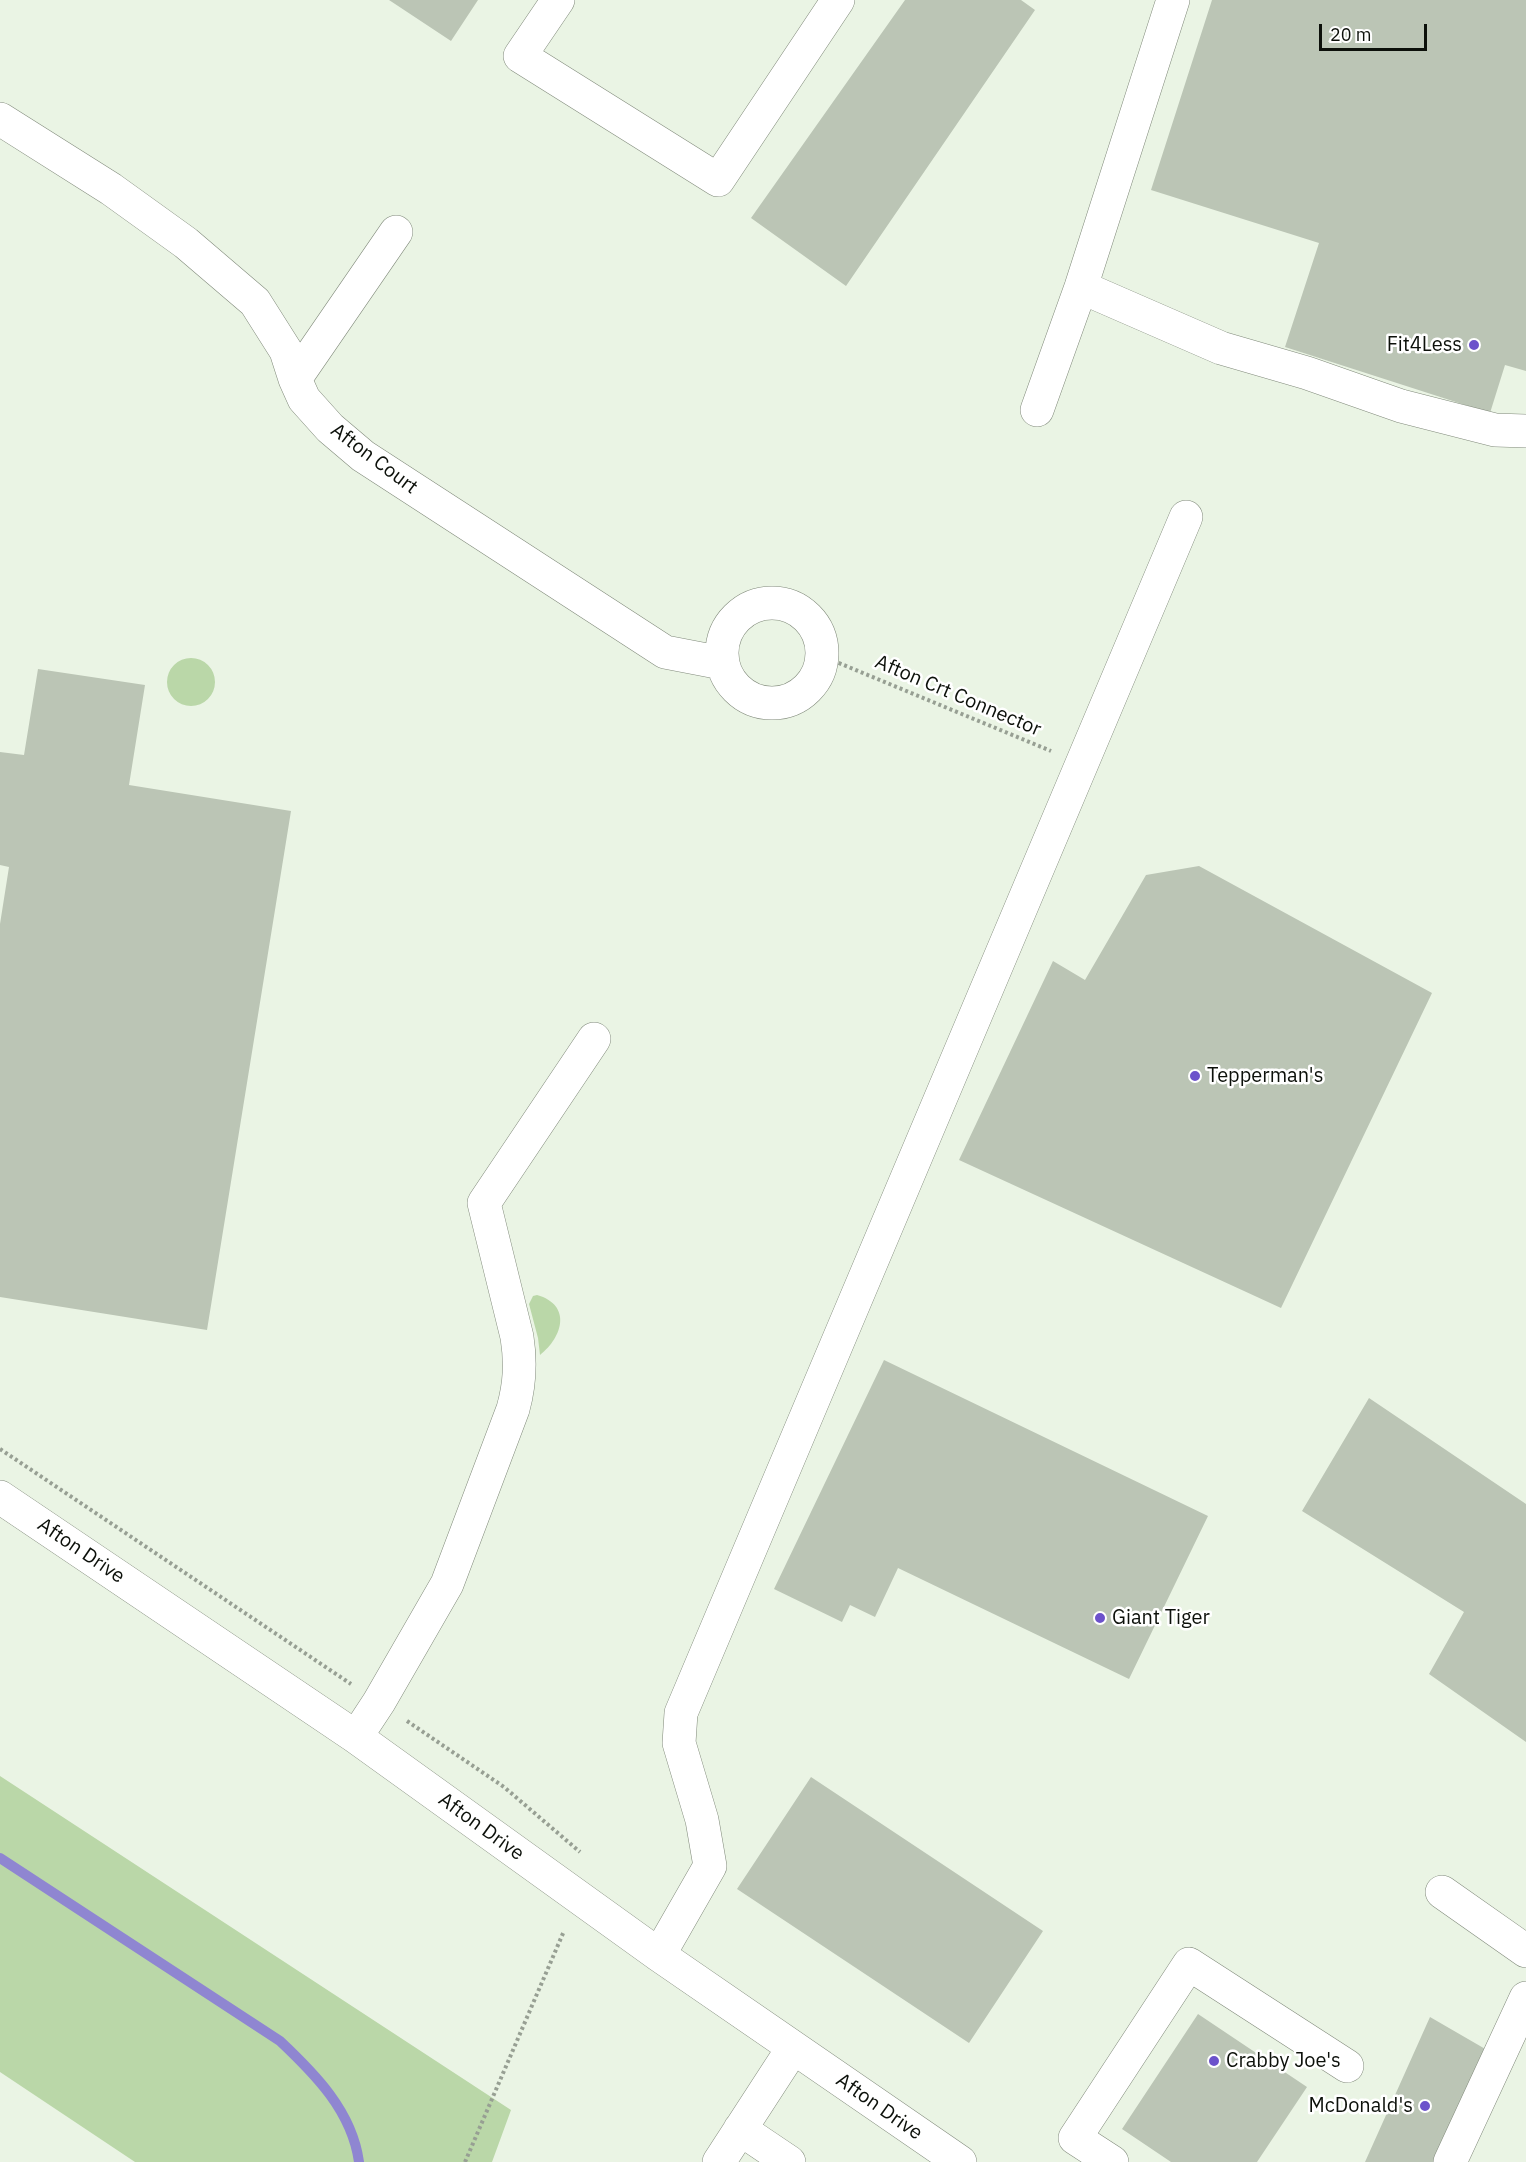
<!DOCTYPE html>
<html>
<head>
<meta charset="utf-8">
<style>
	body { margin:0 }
	#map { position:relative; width:1526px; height:2162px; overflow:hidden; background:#eaf4e4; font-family:"IBM Plex Sans",sans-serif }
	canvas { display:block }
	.scale { position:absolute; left:1319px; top:24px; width:108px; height:27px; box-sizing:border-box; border:3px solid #0c100a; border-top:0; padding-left:8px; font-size:18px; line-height:21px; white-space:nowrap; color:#0c100a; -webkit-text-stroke:4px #fff; paint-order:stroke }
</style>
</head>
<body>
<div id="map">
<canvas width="1526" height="2162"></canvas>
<div class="scale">20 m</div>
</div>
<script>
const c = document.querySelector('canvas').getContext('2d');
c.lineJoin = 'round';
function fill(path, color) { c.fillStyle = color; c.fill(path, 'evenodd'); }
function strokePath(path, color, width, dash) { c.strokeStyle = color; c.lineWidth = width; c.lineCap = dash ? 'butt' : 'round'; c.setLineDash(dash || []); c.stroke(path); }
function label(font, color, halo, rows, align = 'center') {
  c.font = font + ' "IBM Plex Sans",sans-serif'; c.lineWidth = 5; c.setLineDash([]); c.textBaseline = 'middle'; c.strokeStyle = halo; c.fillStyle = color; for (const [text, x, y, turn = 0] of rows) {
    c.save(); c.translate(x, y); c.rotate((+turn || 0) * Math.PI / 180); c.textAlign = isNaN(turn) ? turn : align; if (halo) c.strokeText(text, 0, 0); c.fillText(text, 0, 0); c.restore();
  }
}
const green = new Path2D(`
	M167 682a24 24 0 1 1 48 0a24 24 0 1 1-48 0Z
	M537 1295C572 1305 563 1337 540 1355L538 1338 529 1304 533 1296Z
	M0 1776 511 2110 492 2162H135L0 2072Z`);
const stream = new Path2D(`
	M0 1858 280 2041C315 2074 352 2111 359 2162`);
const building = new Path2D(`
	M389 0H478L451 41Z
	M905 0H1021L1035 10 846 286 751 218Z
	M1212 0H1526V371L1505 365 1490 413 1285 347 1319 243 1151 190Z
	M38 669 145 685 129 785 291 811 207 1330 0 1297V924L9 867 0 865V752L24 755Z
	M1199 866 1432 993 1281 1308 959 1160 1053 961 1085 980 1146 875Z
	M884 1360 1208 1516 1129 1679 898 1568 875 1617 850 1605 842 1622 774 1589Z
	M1369 1398 1526 1504V1742L1429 1674 1464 1612 1302 1511Z
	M811 1777 1043 1931 969 2043 737 1889Z
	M1198 2014 1307 2087 1257 2162H1171L1122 2129Z
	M1430 2017 1487 2050 1434 2162H1365Z`);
const path = new Path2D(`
	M822 656 1051 751
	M0 1449 351 1684
	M407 1721 504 1787 580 1852
	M465 2162 564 1931`);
const minor = new Path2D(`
	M558 0 520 56 718 180 838 0
	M0 119 111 189 186 243 255 302 286 351 295 379 304 399 330 428 363 456 665 652 722 663
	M1081 287 1221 348 1307 373 1401 406 1495 430 1526 431
	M295 379 396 232
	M1037 410 1081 287 1173 0
	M722 653a50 50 0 1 1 100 0a50 50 0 1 1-100 0Z
	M0 1497 356 1737 659 1955 960 2162
	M356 1737 379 1702 447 1584 513 1409C520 1384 521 1363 517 1337L484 1203 594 1039
	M1442 1892 1526 1951
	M659 1955 710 1866 702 1820 679 1743 681 1713 1186 517
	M740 2129 789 2162
	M719 2162 793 2048
	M1112 2162 1075 2138 1189 1964 1347 2066
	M1450 2162 1526 1998`);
const markers = [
	[1474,345,6,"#6c52cb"],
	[1195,1076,6,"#6c52cb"],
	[1100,1618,6,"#6c52cb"],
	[1214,2061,6,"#6c52cb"],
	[1425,2106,6,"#6c52cb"]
];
const poiNames = [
	["Fit4Less",1462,345,"right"],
	["Tepperman's",1207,1076],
	["Giant Tiger",1112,1618],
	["Crabby Joe's",1226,2061],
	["McDonald's",1413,2106,"right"]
];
const streetNames = [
	["Afton Court",374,459,37],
	["Afton Crt Connector",958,696,23],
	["Afton Drive",81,1551,34],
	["Afton Drive",481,1827,36],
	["Afton Drive",879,2107,35]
];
fill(green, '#bad7a8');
strokePath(stream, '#8f86d1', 10);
fill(building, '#bbc5b5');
strokePath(minor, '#818a7b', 34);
strokePath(path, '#979f93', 4, [3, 3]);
strokePath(minor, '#fff', 33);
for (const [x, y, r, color] of markers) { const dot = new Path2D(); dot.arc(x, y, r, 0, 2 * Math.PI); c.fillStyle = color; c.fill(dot); strokePath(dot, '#fff', 2); }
label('20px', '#0c100a', '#fff', poiNames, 'left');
label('20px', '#0c100a', '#fff', streetNames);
</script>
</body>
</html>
